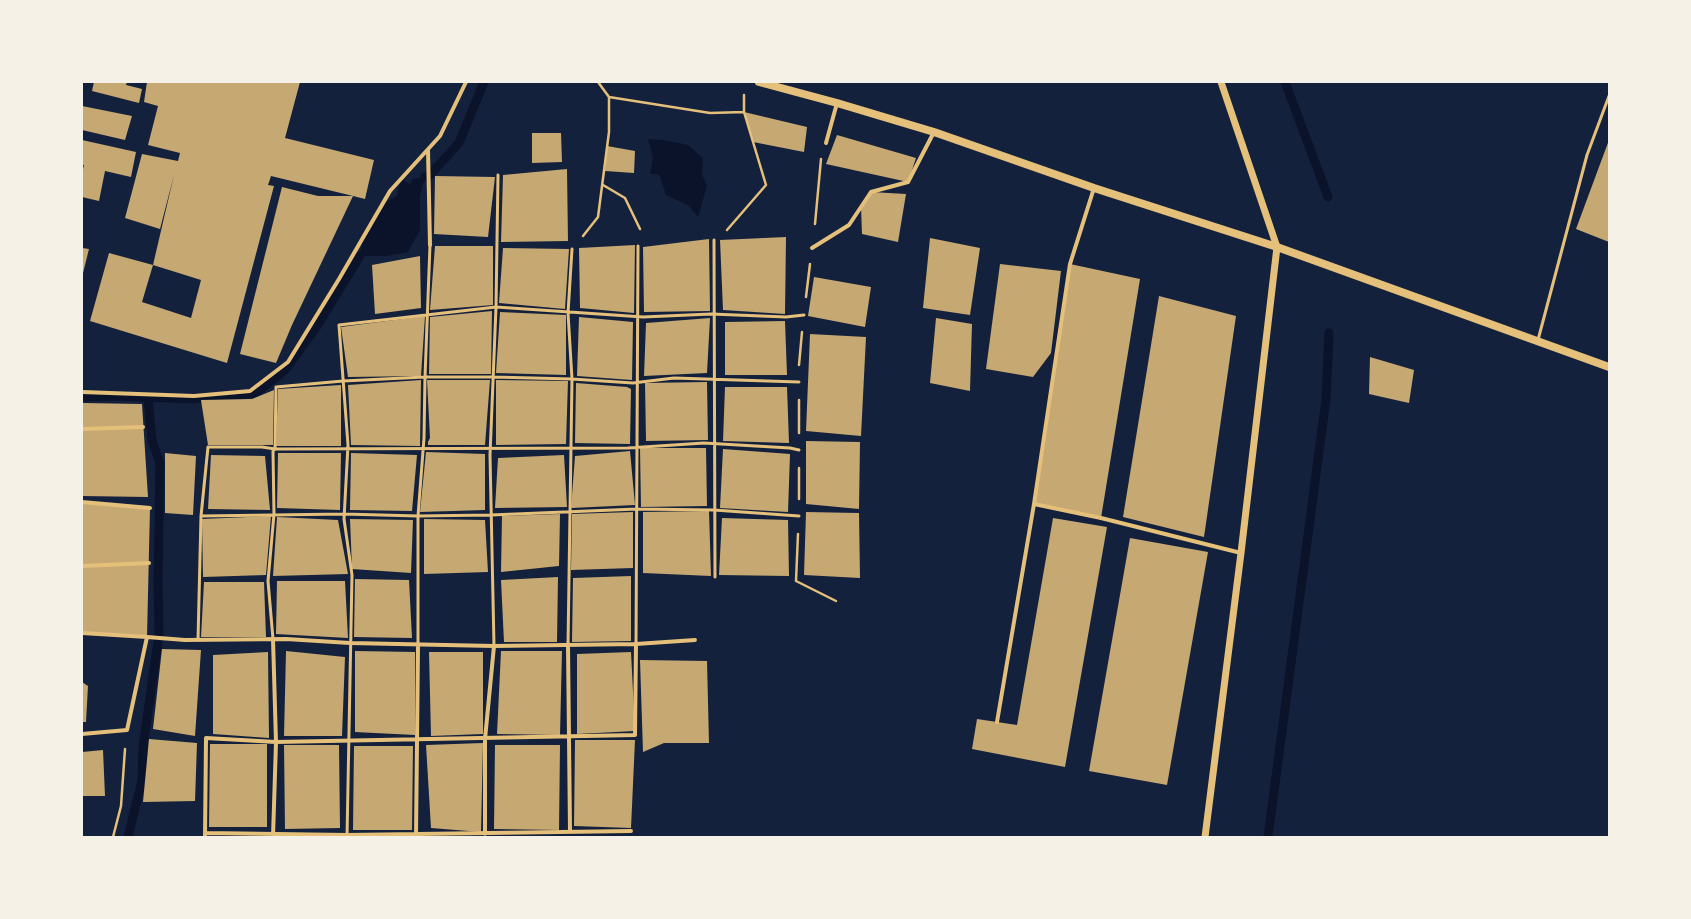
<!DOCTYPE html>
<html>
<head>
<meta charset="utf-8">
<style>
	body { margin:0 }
	#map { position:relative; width:1691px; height:919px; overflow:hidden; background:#14213d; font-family:"DejaVu Sans",sans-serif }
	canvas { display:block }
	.frame { position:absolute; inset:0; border:83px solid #f6f1e7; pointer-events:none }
</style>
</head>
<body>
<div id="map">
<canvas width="1691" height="919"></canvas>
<div class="frame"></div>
</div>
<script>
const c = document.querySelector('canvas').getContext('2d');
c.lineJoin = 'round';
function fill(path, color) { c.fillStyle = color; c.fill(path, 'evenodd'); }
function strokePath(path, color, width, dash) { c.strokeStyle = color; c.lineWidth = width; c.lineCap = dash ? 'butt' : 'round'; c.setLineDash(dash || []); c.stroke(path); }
const water = new Path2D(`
	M648 139 664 140 688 145 703 158 702 174 707 186 698 217 688 205 666 195 659 174H650L653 157Z
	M425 177 420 197V230L408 252 387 256H360L363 237 382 204 397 196 401 178 410 185 412 179Z`);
const stream = new Path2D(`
	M1285 82 1328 197
	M425 177H428L459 143 484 82
	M82 397 116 396 193 399 256 393 285 370 317 326 360 256
	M128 837 142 780 143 747 159 634 158 580 160 464 152 440 148 398
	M1268 837 1326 399 1329 333`);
const building = new Path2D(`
	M94 82H127L126 85 142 89 139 103 92 91Z
	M147 82H300L285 138 374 160 365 199 353 196 292 325 276 363 240 354 282 187 318 196H353L271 176 268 185 274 186 227 363 90 321 109 253 153 265 142 302 191 318 201 280 153 265 174 175 160 229 125 218 142 154 178 161 180 153 148 145 158 106 144 102Z
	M82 106 132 116 125 140 82 130Z
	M744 112 807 127 804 152 753 142Z
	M532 133H561L562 162 532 163Z
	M837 135 916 158 908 182 826 164Z
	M82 140 136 152 131 177 105 171 99 201 82 197V173L84 165H82Z
	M1609 140V242L1576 229Z
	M607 146 635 151 634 173 605 171Z
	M567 169 568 241 501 242 503 175Z
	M435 176 495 177 488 237 434 234Z
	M871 192 906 194 898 242 862 234 861 207Z
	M786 237 785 314 723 310 720 240Z
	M930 238 980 248 970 315 923 308Z
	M709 239 710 311 644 312 643 247Z
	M635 245 634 313 580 308 579 248Z
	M435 246H493V305L430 310Z
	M82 248 89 249 83 273H82Z
	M503 248 569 249 565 309 499 303Z
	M420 256 421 308 375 314 372 265Z
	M1000 264 1061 271 1051 353 1033 377 986 369Z
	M1070 264 1140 279 1101 518 1034 504Z
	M814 277 871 287 865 327 808 316Z
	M1159 296 1236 316 1204 537 1123 517Z
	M492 311 491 374H429L430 317Z
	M500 312 566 315V375L496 373Z
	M425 316 421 376 348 377 341 327Z
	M579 317 633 322 632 380 577 376Z
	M710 318 707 373 644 376 646 323Z
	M936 318 972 324 970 391 930 383Z
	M785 321 787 375H725V322Z
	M810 334 866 337 861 436 806 431Z
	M1370 357 1414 370 1409 403 1369 394Z
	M421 380 420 446 351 445 348 385Z
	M427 380H490L485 445H428V442L430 438Z
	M496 380 568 381 566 444 496 445Z
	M707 382 708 440 646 441 645 383Z
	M576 383 627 387 631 389 630 444 575 443Z
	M341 385V446H276L278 389Z
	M725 387H787L789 443 723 441Z
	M274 390 273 445H208L201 400 252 399Z
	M82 403 142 404 148 497 82 496Z
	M806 441 860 442 859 509 806 504Z
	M640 448H706L707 506 641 507Z
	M723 449 790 454 788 512 720 508Z
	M630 451 635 505 571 508 575 456Z
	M426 452 485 454V510L420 512Z
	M165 453 196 456 193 515 165 513Z
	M278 453H341L340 510 277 508Z
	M351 453 417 455 412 511 350 510Z
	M211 455 265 456 270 510 208 509Z
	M564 455 567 507 495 508 498 458Z
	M82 503 150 508 147 637 82 633Z
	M709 511 711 576 643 573V512Z
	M633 512V568L571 570 572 514Z
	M806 512 859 513 860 578 804 575Z
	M560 514 559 566 501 572 502 516Z
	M271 516 266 575 203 577 202 519Z
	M277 517 338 520 348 574 273 576Z
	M722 518 788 520 789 576 719 575Z
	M1053 518 1107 527 1065 767 972 749 977 719 1017 725Z
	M350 519 413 520 411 573 352 569Z
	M424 519 485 520 488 572 424 574Z
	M1130 538 1208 552 1167 785 1089 771Z
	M631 576V641L572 642 573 578Z
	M558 577 557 642H504L501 580Z
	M355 579 409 580 412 638 354 637Z
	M277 581H345L348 638 276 634Z
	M204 582H264L266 637H201Z
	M162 649 201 650 195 736 153 729Z
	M286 651 345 657 342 736H284Z
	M355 651 415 652V735L355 732Z
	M501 651H562L560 735 497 734Z
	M268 652 269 738 213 734V655Z
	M429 652H483V734L431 736Z
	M631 652 635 731 577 734V654Z
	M640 660 707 661 709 743H664L643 752Z
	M82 682 88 686 86 722H82Z
	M149 739 197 743 195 801 143 802Z
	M575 740H635L631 828 574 826Z
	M483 743 481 832 431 828 426 745Z
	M210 744H267V827H209Z
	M284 745H339L340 828 285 829Z
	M495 745H560L559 830 494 829Z
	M354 746H413L412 830H353Z
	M103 750 105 796H82V752Z`);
const path = new Path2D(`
	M609 97 710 113 744 112V95
	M603 185 625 198 640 229
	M815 224 821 159
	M727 230 766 185 744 112
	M583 236 598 217 609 132V97L598 82
	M806 297 810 264
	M799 365 802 332
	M799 433V400
	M799 499V468
	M798 534 796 581 836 601
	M113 837 121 806 125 749`);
const service = new Path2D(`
	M714 240 715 577
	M1538 340 1587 155 1609 96
	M201 516 208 447H262L275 449 628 448 704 443 790 448 799 450
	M273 639 268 581 274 514 273 451 275 449 276 387 343 381 425 377H493L572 379 633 383 674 378 799 382
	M198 640 201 516 344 514 418 516 491 515 637 509 714 510 799 516
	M418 644V516L424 438 425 377 430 245
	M636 644 638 246
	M568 645 572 379 568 313 572 249
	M494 646 490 455 496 307 498 175
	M347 837 352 575 344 519 348 445 339 325 496 307 643 317 711 314 786 317 804 315`);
const minor = new Path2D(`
	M826 143 837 103
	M428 150 430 245
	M812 248 849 225 871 192 908 182 934 132
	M82 392 194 396 250 391 288 362 339 279 390 191 440 136 466 82
	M82 429 143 427
	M82 502 150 508
	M1034 504 1101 518 1241 553
	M82 566 149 563
	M82 633 147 637
	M273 639 276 742 273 837
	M568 645 570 831
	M997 722 1034 504 1070 264 1094 188
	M82 734 127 730 147 637 185 640 286 639 350 643 494 646 636 644 695 640
	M206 833 347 835 631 831
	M485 834V739L494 646
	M205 837 206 738 276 742 635 735 636 644
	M416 837 418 644`);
const tertiary = new Path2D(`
	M1205 837 1241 553 1277 247 1221 82`);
const secondary = new Path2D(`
	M759 82 837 103 934 132 1094 188 1277 247 1609 367`);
fill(water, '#0b132b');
strokePath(stream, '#0b132b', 9);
fill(building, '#c6a872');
strokePath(path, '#e5c07b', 2.5);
strokePath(service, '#e5c07b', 3);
strokePath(minor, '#e5c07b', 4);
strokePath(tertiary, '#e5c07b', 7);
strokePath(secondary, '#e5c07b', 8);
</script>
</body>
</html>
